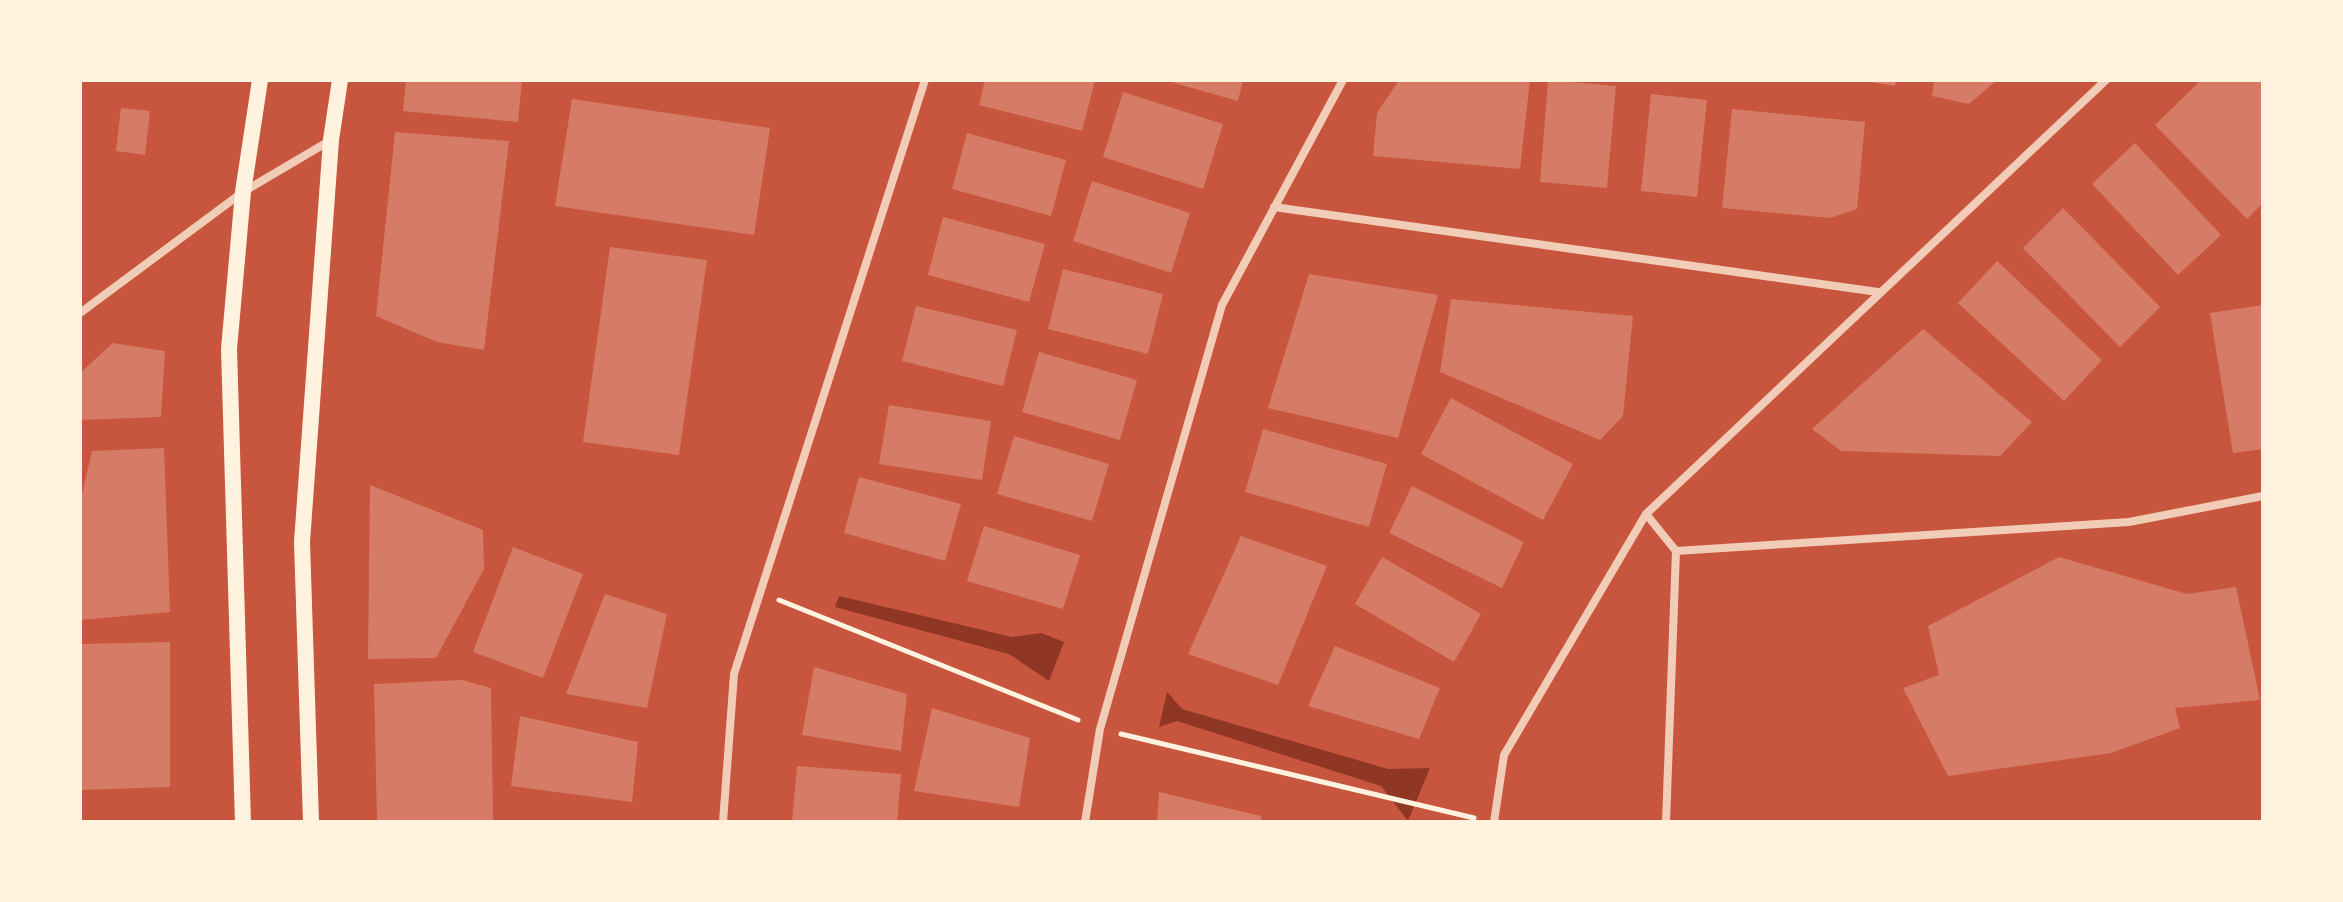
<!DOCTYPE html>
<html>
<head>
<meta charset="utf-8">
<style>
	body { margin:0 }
	#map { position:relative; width:2343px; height:902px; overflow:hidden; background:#c8553d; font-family:Barlow,sans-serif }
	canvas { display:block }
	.frame { position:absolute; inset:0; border:82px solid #fff3e0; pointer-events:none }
</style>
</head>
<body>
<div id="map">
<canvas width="2343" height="902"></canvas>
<div class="frame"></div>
</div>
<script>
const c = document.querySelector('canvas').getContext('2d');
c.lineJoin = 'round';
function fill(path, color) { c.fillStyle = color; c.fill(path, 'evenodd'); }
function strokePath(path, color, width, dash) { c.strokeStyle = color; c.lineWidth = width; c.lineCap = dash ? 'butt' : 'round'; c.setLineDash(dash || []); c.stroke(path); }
const water = new Path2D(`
	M839 596 1012 637 1041 633 1064 642 1049 681 1009 654 835 607Z
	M1167 692 1182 709 1388 769 1430 768 1408 821 1381 786 1177 721 1159 727Z`);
const building = new Path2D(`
	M406 80H522L518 122 403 111Z
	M985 80H1095L1082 131 979 105Z
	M1164 80H1243L1238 101Z
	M1399 80H1530L1520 169 1373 156 1377 113Z
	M1548 80 1616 86 1607 188 1540 182Z
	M1857 80H1896L1895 86Z
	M1934 80H1997L1969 104 1932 96Z
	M2201 80H2263V203L2247 219 2155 125Z
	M1123 92 1223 124 1203 189 1103 157Z
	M1651 94 1707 100 1697 197 1641 191Z
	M572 99 770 128 754 235 555 206Z
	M121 108 150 111 145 155 116 151Z
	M1732 109 1865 122 1857 209 1830 218 1722 208Z
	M395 132 509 141 484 350 437 342 376 316Z
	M967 133 1066 160 1051 216 952 189Z
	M2135 143 2221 235 2178 275 2092 184Z
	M1092 181 1190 213 1171 273 1073 241Z
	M2063 208 2160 307 2120 347 2023 248Z
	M943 217 1045 244 1029 302 928 275Z
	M610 247 707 260 679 455 583 442Z
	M1997 261 2102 360 2064 401 1958 303Z
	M1063 269 1163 294 1148 354 1048 329Z
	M1309 274 1438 295 1398 438 1268 408Z
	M1451 299 1633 316 1623 416 1600 440 1440 372Z
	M2263 305V449L2233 453 2210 313Z
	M916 306 1017 330 1003 386 902 361Z
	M1923 329 2032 422 2000 456 1841 451 1812 429Z
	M113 343 165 351 161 417 80 420V373Z
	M1039 352 1137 380 1120 440 1022 412Z
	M1451 398 1573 464 1543 520 1421 454Z
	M889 405 991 421 982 480 879 464Z
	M1263 429 1387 464 1369 527 1245 492Z
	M1014 436 1109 464 1092 521 997 494Z
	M164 448 170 612 80 620V503L92 451Z
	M859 477 961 504 945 561 844 533Z
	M370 485 483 530 484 569 436 658 368 659Z
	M1412 486 1524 542 1502 588 1389 533Z
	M984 526 1080 555 1063 609 967 581Z
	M1241 536 1327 566 1278 685 1188 654Z
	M513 547 583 574 543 678 473 652Z
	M1382 557 1481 614 1454 662 1355 604Z
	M2059 557 2187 594 2236 587 2260 700 2175 708 2180 728 2111 753 1948 776 1903 688 1939 675 1928 626Z
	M605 594 667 614 647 708 566 694Z
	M170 642V787L80 790V644Z
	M1335 646 1440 688 1419 739 1308 706Z
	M814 667 907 694 901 751 802 735Z
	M462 680 491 688 493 822H377L374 684Z
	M932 708 1030 738 1019 807 914 791Z
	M520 716 638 742 632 802 511 786Z
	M797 766 901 774 897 822H792Z
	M1159 792 1261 816V822H1157Z`);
const path = new Path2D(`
	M779 600 1078 720
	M1121 734 1474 818`);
const minor = new Path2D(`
	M1274 207 1878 292
	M80 313 243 192 331 140
	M1646 514 1676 551 1666 822
	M1676 551 2129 522 2263 496
	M723 822 734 674 925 80
	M1085 822 1100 729 1222 305 1343 80
	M1494 822 1504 755 1646 514 2106 80`);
const secondary = new Path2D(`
	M243 822 229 349 243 192 260 80
	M311 822 302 542 331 140 340 80`);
fill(water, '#8f3625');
fill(building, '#d67c66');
strokePath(path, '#fff3e0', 5);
strokePath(minor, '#f1ccb7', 8);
strokePath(secondary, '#fff3e0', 16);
</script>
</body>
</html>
